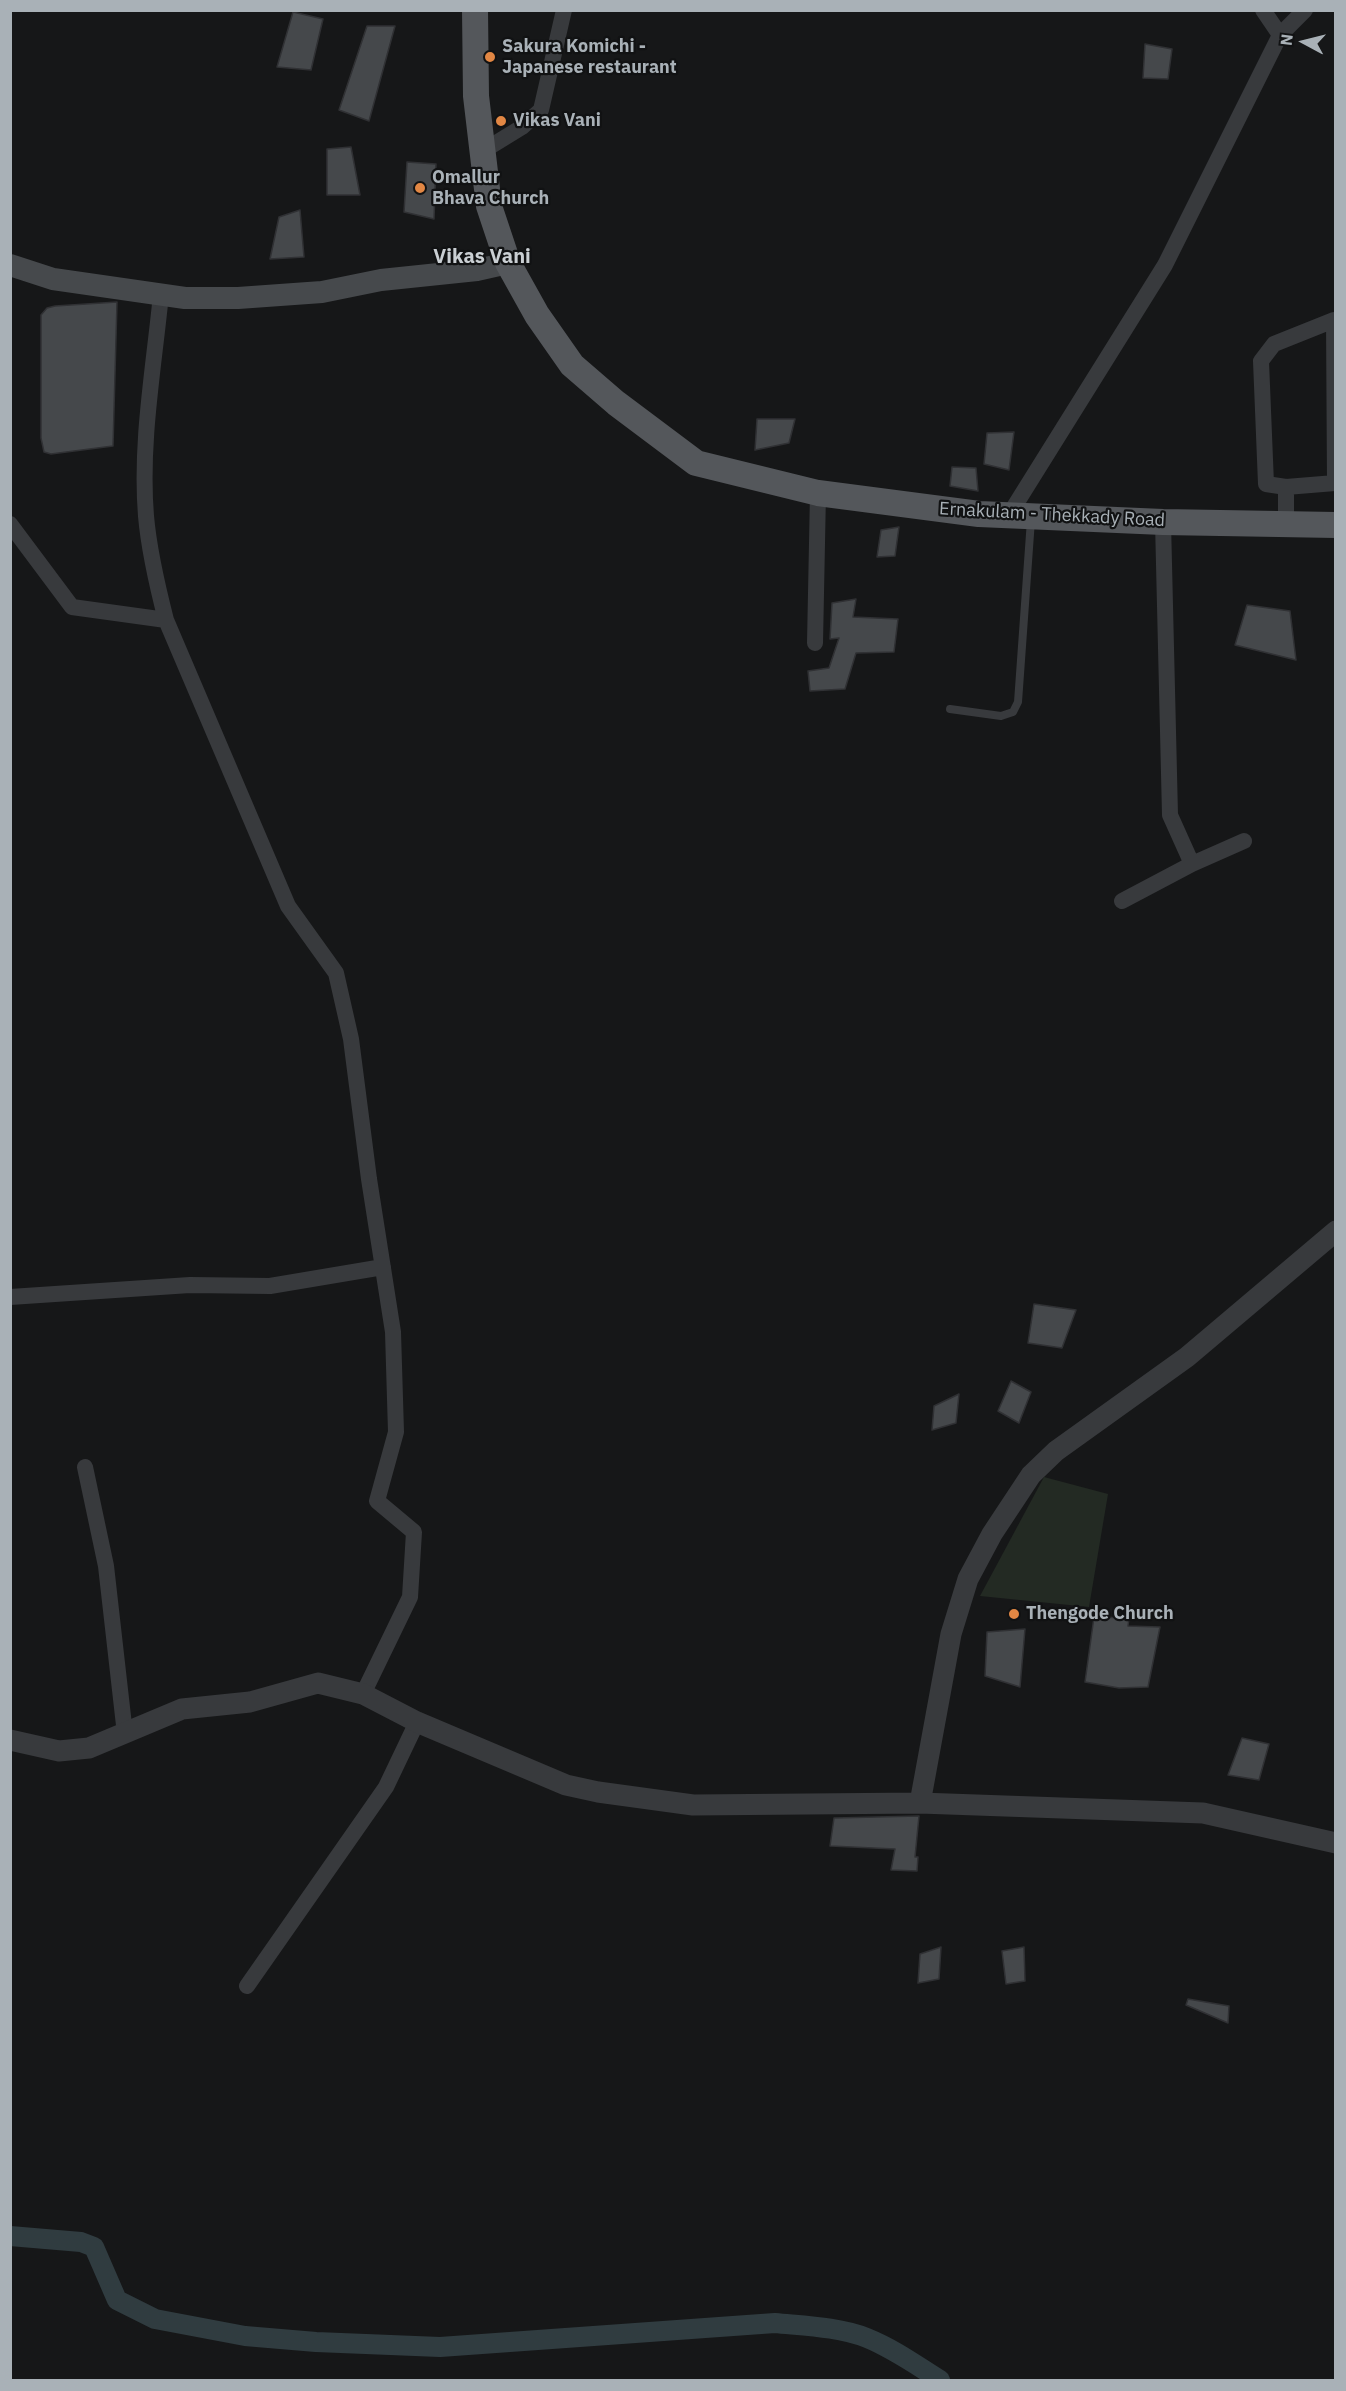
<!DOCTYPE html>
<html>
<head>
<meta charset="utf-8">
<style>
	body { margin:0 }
	#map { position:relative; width:1346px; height:2391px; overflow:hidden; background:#161718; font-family:"IBM Plex Sans",sans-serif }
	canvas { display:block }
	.frame { position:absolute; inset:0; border:12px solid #a9b1b7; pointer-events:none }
	.north { position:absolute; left:1274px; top:12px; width:60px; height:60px; -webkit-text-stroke:4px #111213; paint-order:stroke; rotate:277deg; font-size:16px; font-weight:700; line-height:24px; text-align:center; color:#a9b1b7 }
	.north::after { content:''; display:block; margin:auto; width:21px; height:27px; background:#a9b1b7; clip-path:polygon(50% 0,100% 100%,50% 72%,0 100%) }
</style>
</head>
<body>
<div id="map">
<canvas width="1346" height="2391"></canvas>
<div class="frame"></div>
<div class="north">N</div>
</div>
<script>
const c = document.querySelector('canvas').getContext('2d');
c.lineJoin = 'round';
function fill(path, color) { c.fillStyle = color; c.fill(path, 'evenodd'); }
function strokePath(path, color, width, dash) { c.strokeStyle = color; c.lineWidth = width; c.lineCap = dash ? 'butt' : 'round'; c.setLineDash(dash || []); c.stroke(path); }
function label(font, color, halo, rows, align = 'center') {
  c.font = font + ' "IBM Plex Sans",sans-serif'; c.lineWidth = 4.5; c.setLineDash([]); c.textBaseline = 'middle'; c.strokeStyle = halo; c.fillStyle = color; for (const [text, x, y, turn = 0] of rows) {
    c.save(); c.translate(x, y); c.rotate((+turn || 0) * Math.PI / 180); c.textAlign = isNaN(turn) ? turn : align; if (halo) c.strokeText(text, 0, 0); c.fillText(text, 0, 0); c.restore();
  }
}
const green = new Path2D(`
	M1044 1477 1108 1494 1089 1607 980 1596Z`);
const canal = new Path2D(`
	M10 2236 81 2242 94 2247 117 2300 155 2319 245 2336 316 2342 440 2347 775 2323C805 2326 839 2327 867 2338 894 2349 916 2365 940 2380`);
const building = new Path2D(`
	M293 12 323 19 311 70 277 67Z
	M367 26H395L369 121 339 110Z
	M1145 44 1172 49 1168 79 1143 78Z
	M351 147 360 195H327V149Z
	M407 162 436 164 434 219 404 212Z
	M300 210 304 257 270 259 279 217Z
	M117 302 113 446 51 454 44 452 41 438V315L47 308 55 306Z
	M757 419H795L789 443 755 450Z
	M1014 432 1009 470 984 464 987 433Z
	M952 467 976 468 978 491 950 486Z
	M899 527 895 556 877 557 881 530Z
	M856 599 853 617 898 619 894 652 856 653 845 689 810 691 808 671 829 668 839 638 830 639 832 603Z
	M1247 605 1290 611 1296 660 1235 645Z
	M1034 1304 1076 1310 1062 1348 1028 1343Z
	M1011 1381 1031 1392 1019 1423 998 1411Z
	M959 1394 956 1423 932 1430 934 1406Z
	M1094 1617 1129 1618 1128 1626 1160 1627 1148 1687 1119 1688 1085 1682Z
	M1025 1629 1020 1687 985 1676 987 1632Z
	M1242 1738 1269 1744 1259 1780 1228 1775Z
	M919 1816 915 1857H918L917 1871 891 1870 895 1849 830 1846 834 1818Z
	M941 1947 939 1979 918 1983 920 1954Z
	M1024 1947 1025 1981 1006 1984 1002 1951Z
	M1188 1999 1229 2006 1228 2023 1186 2005Z`);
const service = new Path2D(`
	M950 709 1001 716 1013 712 1018 702 1031 520`);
const minor = new Path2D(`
	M1280 35 1305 10
	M483 151 522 127 541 110 564 10
	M161 294C154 367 140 442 146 516 149 551 157 585 166 620L288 906 336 973 351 1039 369 1179 393 1332 396 1432 377 1501 414 1532 410 1597 363 1694
	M1286 487 1335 483 1334 320 1274 344 1261 361 1266 484 1286 487V523
	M1009 515 1165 265 1280 35 1263 10
	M1163 522 1170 815 1192 864 1244 841
	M10 524 72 607 166 620
	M815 643 818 493
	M1122 901 1192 864
	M10 1297 190 1285 270 1286 383 1267
	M85 1467 106 1566 125 1734
	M247 1986 386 1787 417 1722`);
const tertiary = new Path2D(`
	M10 1740 59 1751 89 1748 182 1709 250 1702 318 1683 363 1694 417 1722 566 1785 598 1792 693 1805 920 1803 1203 1813 1336 1843
	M920 1803 951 1634 968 1579 992 1534 1031 1475 1056 1451 1187 1357 1336 1231`);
const secondary = new Path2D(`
	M10 265 53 279 185 298H238L322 292 381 280 477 270 508 263`);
const primary = new Path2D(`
	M475 10 476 96 489 206 508 263 537 315 572 365 616 403 696 463 818 493 979 514 1163 522 1336 525`);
const markers = [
	[490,57,6,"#e28744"],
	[501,121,6,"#e28744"],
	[420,188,6,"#e28744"],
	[1014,1614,6,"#e28744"]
];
const poiNames = [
	["Sakura Komichi -",502,47],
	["Japanese restaurant",502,68],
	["Vikas Vani",513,121],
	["Omallur",432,178],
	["Bhava Church",432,199],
	["Thengode Church",1026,1614]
];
const streetNames = [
	["Ernakulam - Thekkady Road",1052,515,3]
];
const neighbourhoodNames = [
	["Vikas Vani",482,257]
];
fill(green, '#232a23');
strokePath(canal, '#303c40', 20);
fill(building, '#45484b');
strokePath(building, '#303134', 1.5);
strokePath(service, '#383a3d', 8);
strokePath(minor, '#383a3d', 16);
strokePath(tertiary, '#383a3d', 21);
strokePath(secondary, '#46494c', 22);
strokePath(primary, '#54575b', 26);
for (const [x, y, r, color] of markers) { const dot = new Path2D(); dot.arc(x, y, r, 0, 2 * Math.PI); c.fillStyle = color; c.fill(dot); strokePath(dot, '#111213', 2); }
label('bold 18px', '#a9b1b7', '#111213', poiNames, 'left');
label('18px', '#a9b1b7', '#111213', streetNames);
label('bold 20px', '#cacfd3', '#111213', neighbourhoodNames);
</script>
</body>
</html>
